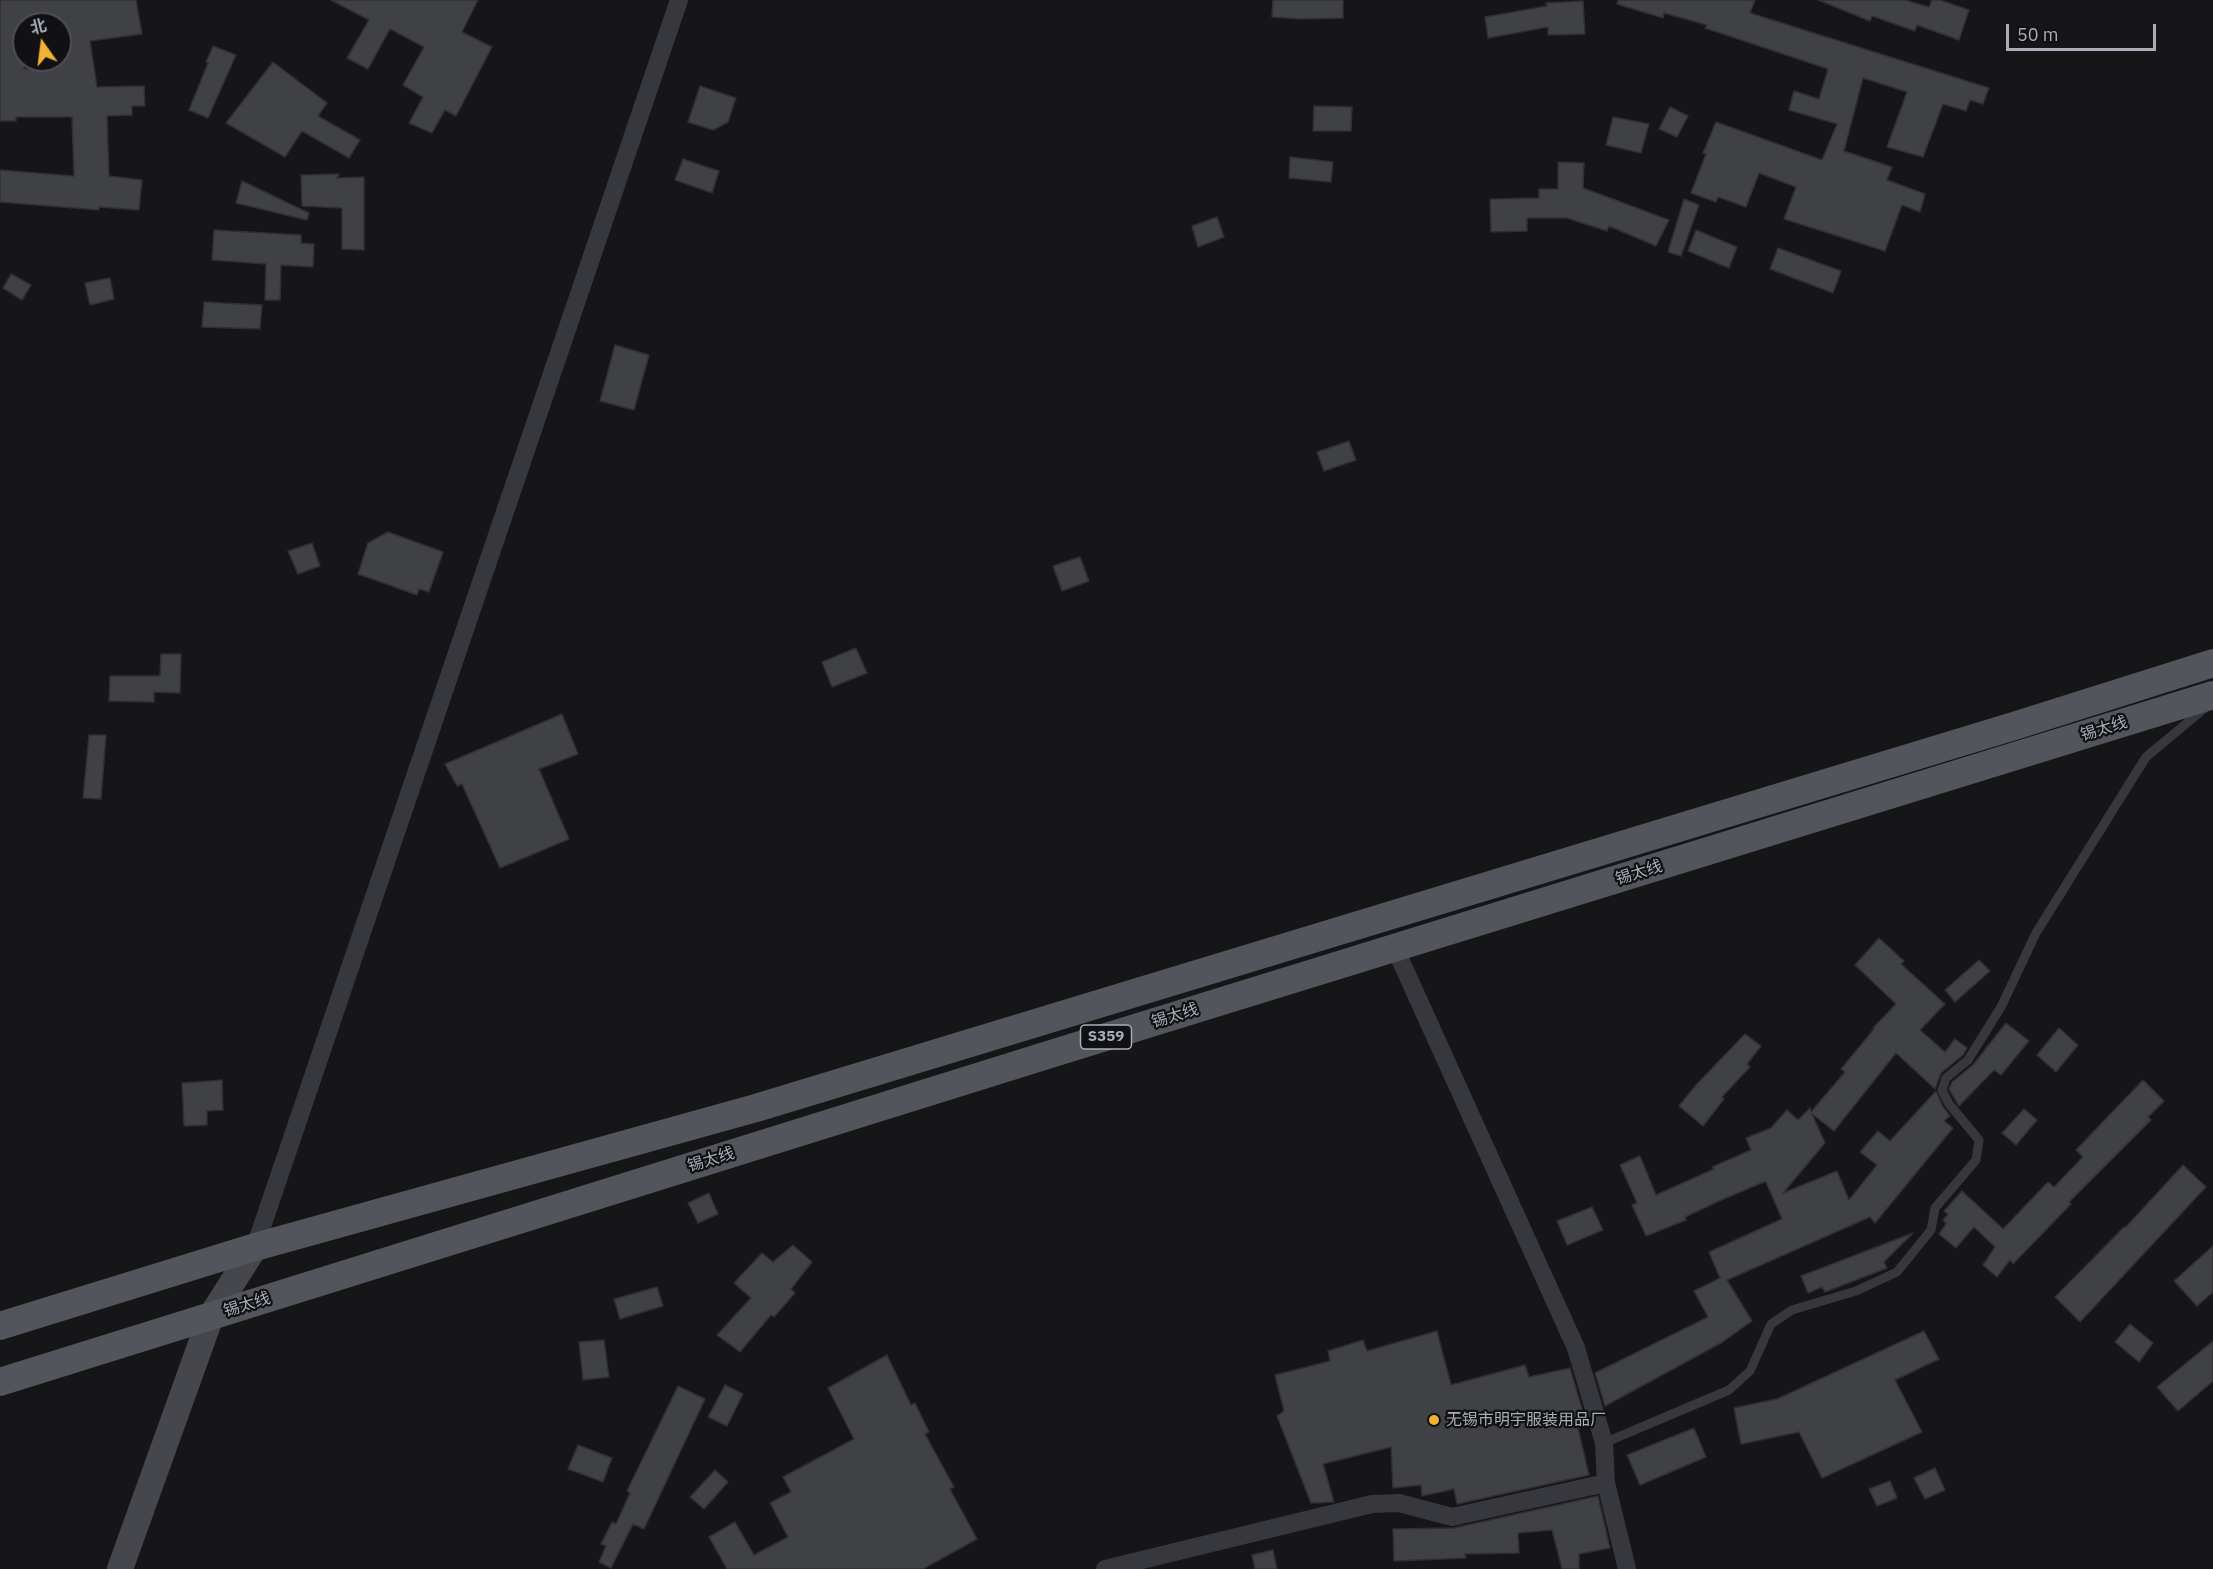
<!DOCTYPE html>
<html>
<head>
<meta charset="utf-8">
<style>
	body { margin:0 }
	#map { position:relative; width:2213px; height:1569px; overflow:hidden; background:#161618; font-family:"IBM Plex Sans","Noto Sans SC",sans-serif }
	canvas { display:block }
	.north { position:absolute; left:12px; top:12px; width:60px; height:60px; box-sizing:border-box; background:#111113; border:2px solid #4d4f55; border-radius:50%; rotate:346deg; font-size:16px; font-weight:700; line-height:24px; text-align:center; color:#a8adb8 }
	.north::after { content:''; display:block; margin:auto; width:21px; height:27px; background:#f2b134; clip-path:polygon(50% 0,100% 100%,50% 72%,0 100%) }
	.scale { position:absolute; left:2006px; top:24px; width:150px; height:27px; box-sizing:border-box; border:3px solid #a8adb8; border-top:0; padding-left:8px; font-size:18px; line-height:21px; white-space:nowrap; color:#a8adb8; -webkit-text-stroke:4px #111113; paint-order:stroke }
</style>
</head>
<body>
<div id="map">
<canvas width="2213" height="1569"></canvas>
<div class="north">北</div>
<div class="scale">50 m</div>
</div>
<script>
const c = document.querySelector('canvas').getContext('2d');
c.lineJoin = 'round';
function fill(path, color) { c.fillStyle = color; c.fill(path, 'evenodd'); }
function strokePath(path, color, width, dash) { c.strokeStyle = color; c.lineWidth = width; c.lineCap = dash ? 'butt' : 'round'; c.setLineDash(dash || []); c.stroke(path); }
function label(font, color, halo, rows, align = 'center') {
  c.font = font + ' "IBM Plex Sans","Noto Sans SC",sans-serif'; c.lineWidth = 4.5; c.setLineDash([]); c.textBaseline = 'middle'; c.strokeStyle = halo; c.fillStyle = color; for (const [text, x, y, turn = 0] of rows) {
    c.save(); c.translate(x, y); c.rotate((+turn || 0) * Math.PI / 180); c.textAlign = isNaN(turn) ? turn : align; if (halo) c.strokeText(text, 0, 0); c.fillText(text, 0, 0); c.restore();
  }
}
const building = new Path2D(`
	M0 0H136L142 34 90 41 97 87 144 86 145 106H132V115L107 116 109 176 142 180 139 210 99 207V210L0 202V170L74 176 72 117H16V121H0ZM24 24H60V65L24 69Z
	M331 0H478L462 32 492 47 456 116 445 110 432 133 409 123 423 97 403 85 424 47 390 29 368 69 347 58 369 20Z
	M1273 0H1343V18L1301 19 1272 17Z
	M1618 0H1755L1750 13 1989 88 1983 104 1970 100 1966 111 1943 104 1923 157 1887 147 1907 92 1863 78 1844 151 1892 167 1887 180 1925 194 1920 212 1902 205 1885 251 1784 219 1796 187 1759 173 1746 207 1718 197 1716 202 1691 193 1706 154 1703 153 1716 122 1822 160 1837 124 1789 110 1794 91 1819 99 1828 69 1705 28 1707 25 1664 13 1663 18 1617 4Z
	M1818 0H1905L1929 7 1932 0H1940L1969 10 1959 40 1917 25 1915 31 1872 16 1870 21Z
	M1583 1 1585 34 1548 35V27L1488 38 1485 17 1547 6 1546 3Z
	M213 46 236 55 208 118 189 110 208 63 206 62Z
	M273 62 327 103 318 116 360 140 349 158 302 131 285 157 226 123Z
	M700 86 736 98 728 122 713 130 688 122Z
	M1314 106 1352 107 1351 131H1313Z
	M1670 107 1688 116 1677 137 1659 129Z
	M1613 117 1649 124 1641 153 1606 145Z
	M1290 157 1333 162 1331 182 1289 178Z
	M683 159 719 171 712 193 675 180Z
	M1558 162 1584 163 1583 188 1669 220 1656 246 1609 226 1607 231 1567 218H1527V231L1491 232 1490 199 1539 198V189H1558Z
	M339 174 337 178 364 177V250L342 249V208L302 206 301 175Z
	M242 181 309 213 307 220 236 203Z
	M1684 199 1699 205 1681 256 1668 252Z
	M1217 217 1224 237 1198 247 1192 226Z
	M214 230 301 235V243L314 244 313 267 281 265 280 300H265L266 264 212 260Z
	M1696 230 1737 247 1729 268 1688 251Z
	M1778 248 1841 271 1833 293 1770 269Z
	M11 274 31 285 22 300 3 288Z
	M110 278 114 299 90 305 85 283Z
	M204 302 262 305 260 329 202 327Z
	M615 345 649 355 634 410 600 401Z
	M1349 441 1356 460 1324 471 1317 452Z
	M388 532 443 552 429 592 419 589 417 595 358 574 368 543Z
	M312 543 320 566 298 574 288 551Z
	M1080 557 1089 581 1062 591 1053 566Z
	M856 648 867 673 832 687 822 662Z
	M161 654H181L180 693 154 692V702L109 701 110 676H160Z
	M562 714 578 754 539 769 569 839 500 868 462 784 457 786 445 764Z
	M89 735H106L101 799 83 798Z
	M1879 938 1904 961 1901 964 1945 1004 1920 1030 1945 1052 1955 1039 1967 1048 1963 1055 1941 1073 1935 1089 1896 1053 1834 1131 1812 1114 1825 1143 1783 1193 1837 1171 1849 1200 1877 1165 1860 1152 1878 1131 1890 1141 1936 1091 1943 1107 1950 1116 1944 1121 1953 1128 1875 1223 1870 1217 1727 1280 1752 1321 1721 1343 1605 1406 1595 1373 1708 1317 1694 1291 1720 1278 1709 1252 1782 1219 1766 1182H1764L1719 1201 1685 1217 1686 1220 1646 1236 1632 1205 1637 1203 1620 1165 1640 1156 1656 1195 1714 1169 1712 1167 1751 1150 1746 1138 1771 1128 1787 1110 1798 1120 1810 1108 1811 1112 1845 1072 1841 1069 1874 1029 1873 1028 1896 1004 1855 965Z
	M1979 960 1990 971 1955 1002 1945 990Z
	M2006 1023 2029 1041 2001 1075 1994 1070 1959 1106 1949 1089 1952 1082 1973 1065Z
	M2059 1028 2078 1045 2056 1072 2037 1055Z
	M1745 1034 1761 1046 1747 1064 1750 1067 1722 1097 1724 1099 1703 1126 1679 1106 1696 1085Z
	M222 1080 223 1110 207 1111V1125L184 1126 182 1083Z
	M2143 1080 2164 1101 2148 1117 2151 1120 2069 1202 2071 1204 2013 1264 2010 1260 1997 1277 1983 1265 1995 1247 1974 1227 1956 1248 1939 1234 1946 1224 1943 1220 1948 1214 1944 1211 1962 1191 2003 1229 2048 1182 2054 1187 2083 1157 2076 1150Z
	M2024 1109 2037 1120 2016 1145 2002 1133Z
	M2183 1165 2206 1187 2080 1322 2055 1297 2124 1227 2125 1228Z
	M709 1193 718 1214 698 1223 688 1203Z
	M1592 1207 1603 1230 1567 1245 1557 1221Z
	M1913 1233 1884 1262 1887 1268 1825 1292 1822 1287 1808 1293 1801 1276Z
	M793 1245 812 1262 791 1289 795 1293 774 1317 771 1315 740 1352 717 1335 751 1298 734 1283 762 1253 773 1262Z
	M2213 1246V1292L2197 1306 2174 1281Z
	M657 1287 663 1306 620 1319 614 1299Z
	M2130 1324 2153 1343 2139 1362 2115 1342Z
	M1437 1331 1451 1385 1525 1365 1529 1377 1570 1368 1587 1426 1578 1428 1589 1475 1457 1504 1454 1489 1422 1496 1421 1485 1393 1488 1391 1447 1323 1464 1334 1502 1311 1503 1277 1416 1284 1411 1275 1375 1330 1361 1328 1351 1363 1340 1367 1351Z
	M1924 1331 1939 1359 1895 1380 1922 1432 1822 1478 1799 1432 1741 1444 1734 1408 1777 1399Z
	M604 1340 609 1377 583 1380 579 1342Z
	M2213 1341V1381L2178 1411 2157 1387Z
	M887 1355 911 1405 915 1403 929 1432 925 1434 954 1487 950 1489 977 1539 923 1569H727L709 1537 735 1522 754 1555 788 1537 770 1503 791 1492 783 1477 854 1439 828 1388Z
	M725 1385 743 1394 727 1426 708 1417Z
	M678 1386 705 1399 644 1529 633 1524 611 1568 599 1562 606 1546 601 1544 612 1522 616 1524 630 1493 627 1491Z
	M1694 1428 1706 1457 1640 1485 1627 1455Z
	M578 1445 612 1458 603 1482 568 1469Z
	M1935 1468 1945 1490 1925 1499 1914 1478Z
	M715 1470 728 1482 704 1509 690 1497Z
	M1890 1481 1897 1498 1877 1506 1869 1489Z
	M1598 1496 1610 1548 1579 1554V1569H1562L1552 1530 1518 1533 1519 1553 1465 1554 1466 1558 1394 1561 1393 1529 1454 1528Z
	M1273 1550 1277 1569H1255L1252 1555Z`);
const lane = new Path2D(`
	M1604 1443 1729 1390 1750 1371 1771 1324 1792 1310 1856 1291 1897 1272 1931 1230 1935 1208 1976 1160 1979 1140 1949 1104 1942 1090 1946 1078 1968 1060 2001 1007 2036 933 2146 757 2205 708`);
const street = new Path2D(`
	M1395 948 1576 1348 1604 1443 1606 1483 1627 1569
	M255 1247 679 0
	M1105 1569 1372 1504 1399 1503 1452 1517 1606 1483`);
const secondary = new Path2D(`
	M120 1569 211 1316 255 1247`);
const primary = new Path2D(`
	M0 1326 255 1247 756 1108 2014 726 2213 663
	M0 1382 1054 1053 2213 695`);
const markers = [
	[1434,1420,6,"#f2b134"]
];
const shields = [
	[1106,1037,51]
];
const shieldNames = [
	["S359",1106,1037]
];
const streetNames = [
	["锡太线",2104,729,-17],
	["锡太线",1639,873,-17],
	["锡太线",1175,1016,-17],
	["锡太线",711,1160,-17],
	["锡太线",247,1305,-17]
];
const poiNames = [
	["无锡市明宇服装用品厂",1446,1420]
];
fill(building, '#404145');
strokePath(building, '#303034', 1.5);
strokePath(lane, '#37383d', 9);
strokePath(street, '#37383d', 18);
strokePath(secondary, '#45474d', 26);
strokePath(primary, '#53555c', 28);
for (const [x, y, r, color] of markers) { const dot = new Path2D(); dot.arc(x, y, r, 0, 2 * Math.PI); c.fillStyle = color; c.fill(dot); strokePath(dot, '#111113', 2); }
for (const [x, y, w] of shields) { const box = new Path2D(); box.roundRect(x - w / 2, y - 12, w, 24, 4.5); c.fillStyle = '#111113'; c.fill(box); strokePath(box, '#a8adb8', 1.5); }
label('bold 15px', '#a8adb8', null, shieldNames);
label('16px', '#a8adb8', '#111113', streetNames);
label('16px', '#a8adb8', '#111113', poiNames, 'left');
</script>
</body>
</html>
